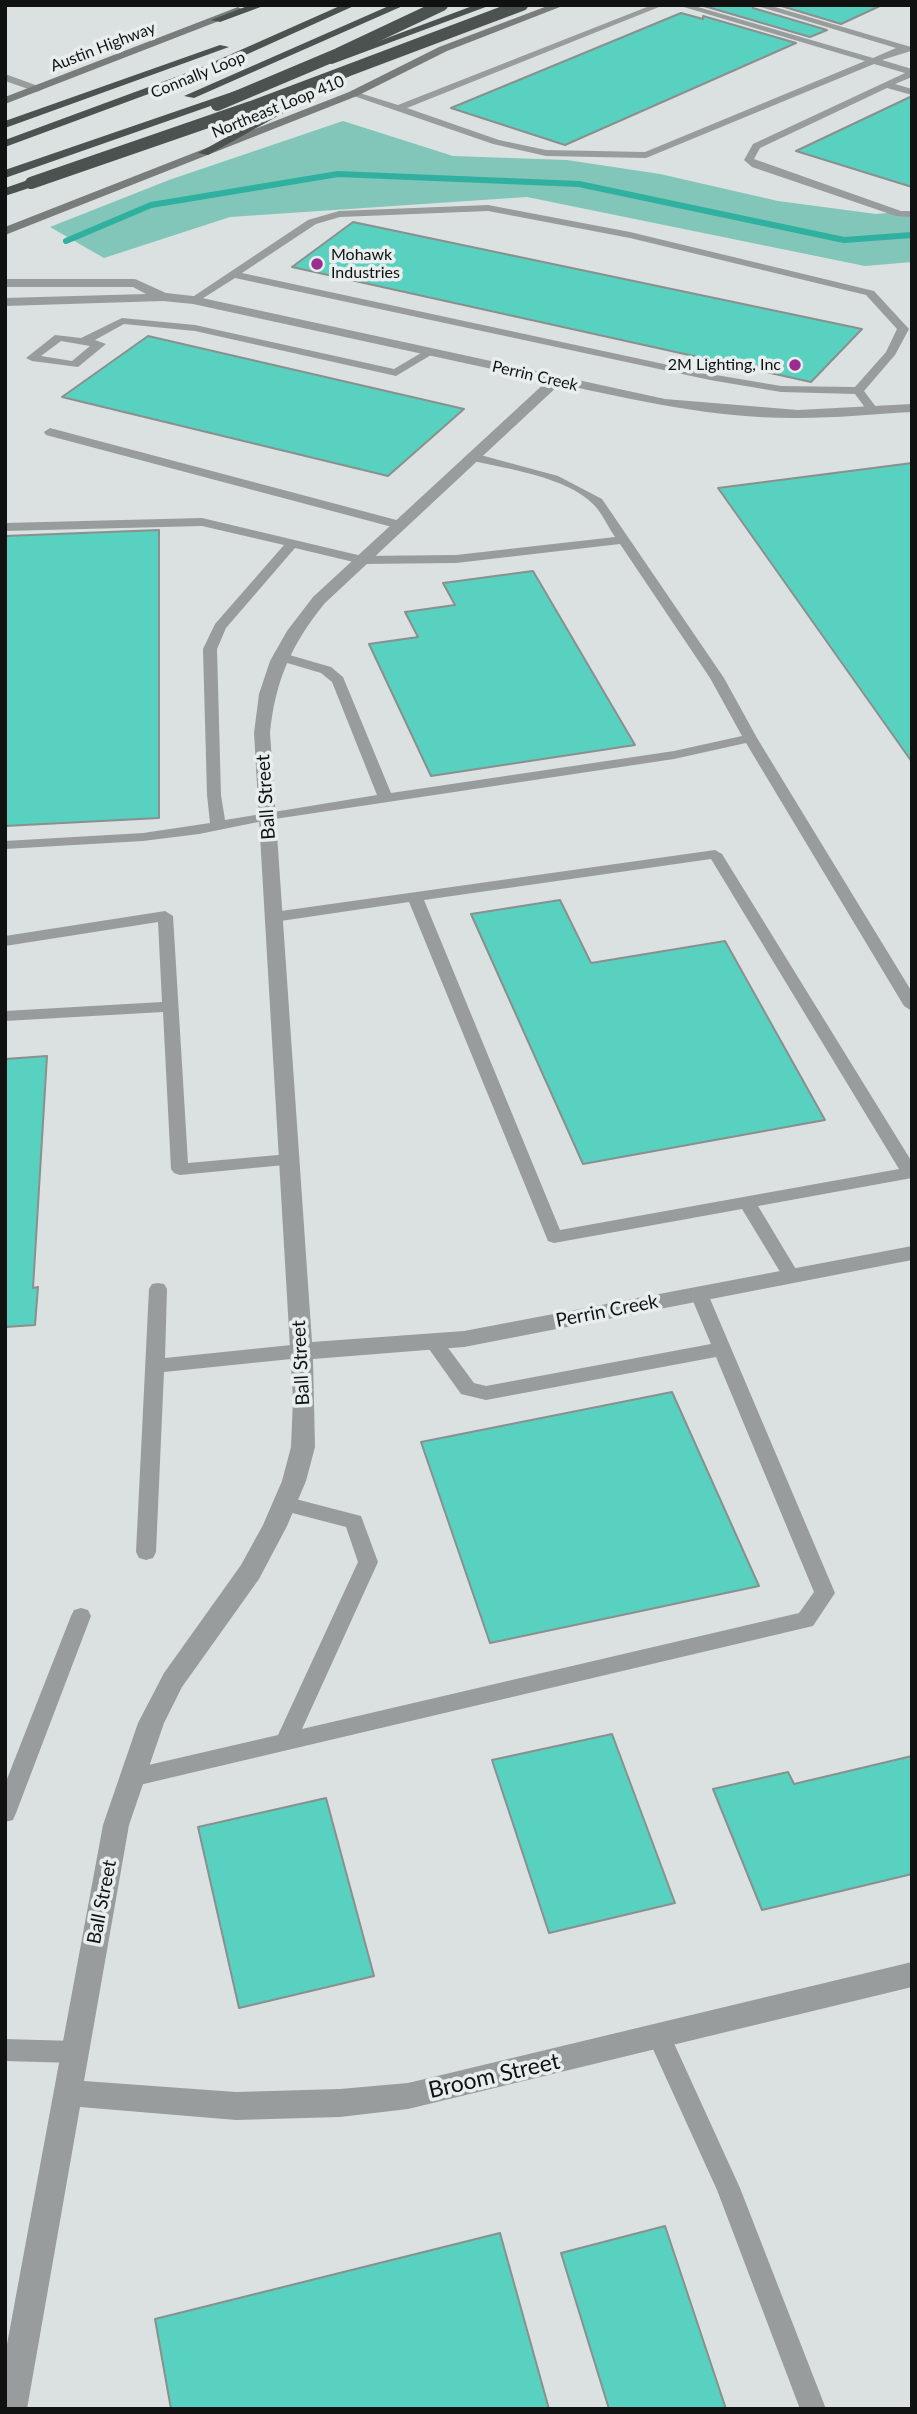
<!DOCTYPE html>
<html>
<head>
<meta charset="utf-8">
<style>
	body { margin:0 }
	#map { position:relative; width:917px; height:2414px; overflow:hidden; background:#dae1e0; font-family:Lato,sans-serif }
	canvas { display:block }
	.frame { position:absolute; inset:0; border:7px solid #101212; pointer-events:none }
</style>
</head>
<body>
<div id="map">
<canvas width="917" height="2414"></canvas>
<div class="frame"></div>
</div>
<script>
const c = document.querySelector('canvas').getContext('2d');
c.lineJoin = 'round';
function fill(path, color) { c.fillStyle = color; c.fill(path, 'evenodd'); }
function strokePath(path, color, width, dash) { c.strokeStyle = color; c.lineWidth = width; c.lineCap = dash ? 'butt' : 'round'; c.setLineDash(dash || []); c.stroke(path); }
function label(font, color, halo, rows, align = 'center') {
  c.font = font + ' Lato,sans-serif'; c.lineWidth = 7; c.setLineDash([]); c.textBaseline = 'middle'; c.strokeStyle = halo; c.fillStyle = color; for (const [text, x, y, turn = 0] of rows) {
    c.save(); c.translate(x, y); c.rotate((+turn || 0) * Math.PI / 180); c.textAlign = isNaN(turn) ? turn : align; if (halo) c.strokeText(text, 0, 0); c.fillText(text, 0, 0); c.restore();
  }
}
const green = new Path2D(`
	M343 121 453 156 567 160 660 174 778 201 876 214 912 211V262L865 266 527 197 230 217 104 258 50 227 169 180Z`);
const stream = new Path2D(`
	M66 241 151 205 338 174 579 184 844 240 912 235`);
const building = new Path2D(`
	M752 5 753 8 827 30 810 37 704 6Z
	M778 5H882L841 24Z
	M681 13 703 19V16L796 43 565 145 451 108Z
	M910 97H912V187L796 151Z
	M353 222 862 329 811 382 292 267Z
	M148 336 464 409 388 476 62 397Z
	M912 463V762L718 488Z
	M159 530V818L5 826V536Z
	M533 571 635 745 431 776 369 644 418 637 405 612 455 605 443 583Z
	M560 900 591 963 725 941 825 1120 583 1164 471 914Z
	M47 1056 33 1288 38 1287 35 1325 5 1327V1059Z
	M672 1392 759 1586 490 1643 421 1442Z
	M612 1734 675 1903 549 1933 492 1760Z
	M912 1756V1874L762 1910 713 1789 788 1772 794 1784Z
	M326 1798 374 1976 239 2008 198 1827Z
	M665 2226 726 2409H609L561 2253Z
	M500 2233 549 2409H171L155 2319Z`);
const service = new Path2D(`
	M652 5H664L407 108 499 140 546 150 645 152 865 61 677 5H691L873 58 896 48 754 5H768L911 47V51L882 60 912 69V77L895 84 912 89V95L887 88 760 148 754 159 901 211H912V217L896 216 752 167 744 160 753 144 905 73 874 64 646 158 546 156 493 144 348 94 353 91 398 105Z
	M488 205 630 232 874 291 909 329 895 355 864 391 879 411 869 413 855 394 781 392 710 380 235 278 197 302 188 300 308 220 339 211ZM488 211 630 238 866 295 897 329 886 352 855 387 781 386 710 374 242 273 316 224 340 217Z
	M122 318 195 325 394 369 426 350 436 352 396 376 195 331 124 324 95 340 106 344 78 367 32 361 26 358 55 335 81 338ZM61 341 90 346 72 361 41 356Z
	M50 428 404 522 406 525 404 528H396L46 435 44 432Z
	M473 453 558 476 602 499 724 678 757 738 912 992V1011L904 1006 746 743 674 759 268 820 199 834 143 841 5 849V841L143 833 210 823 207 795 203 649 215 624 284 545 202 526 5 531V523L202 518 362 556 456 555 615 537C608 527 602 513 594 505 566 476 506 469 469 460L467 457ZM620 544 710 678 742 736 674 751 391 793 343 677 331 667 279 652 274 653V659L321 673 332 682 377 795 225 820 221 795 217 649 226 628 295 548 362 564 456 563Z
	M715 850 722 854 912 1162V1178L758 1206 800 1276 797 1280H785L742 1209 554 1243 548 1241 409 902 274 922 266 917 274 912ZM711 859 899 1169 560 1230 424 900Z
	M165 911 173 916 188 1163 289 1154 295 1156 298 1160 295 1164 180 1175 174 1173 171 1169 163 1012 5 1021V1011L162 1002 158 922 5 946V936Z
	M158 1283 164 1284 167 1289 165 1358 301 1344 308 1346 310 1351 308 1356 301 1358 164 1372 156 1552 153 1558 146 1560 139 1558 136 1552 149 1289 152 1284Z
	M699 1288 705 1289 708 1294 835 1593 813 1626 131 1787 123 1784 120 1778 123 1772 131 1769 278 1735 358 1562 346 1527 277 1509 274 1504 277 1499 284 1496 361 1516 378 1562 302 1729 799 1613 814 1592 716 1357 486 1400 461 1394 424 1342 426 1337H440L474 1383 486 1386 711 1344 690 1294 693 1289Z
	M81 1608 88 1610 91 1616 16 1813 13 1820 5 1822V1784L71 1616 74 1610Z
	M659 2025 667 2028 740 2188 826 2409H800L717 2190 647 2036 651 2028Z
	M5 2039 74 2041 82 2044 86 2052 82 2060 74 2063 5 2061Z`);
const minor = new Path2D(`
	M5 74 41 87 43 89 37 92 5 81Z
	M5 279H135L166 293 193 296 665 399 798 410 912 404V412C874 414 837 418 799 418 718 419 639 401 560 384L325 603C292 643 275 681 270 733L312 1342 464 1331 912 1246V1260L464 1347 313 1359 315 1447 306 1481 287 1526 259 1579 182 1687 164 1723 129 1825 84 2081 236 2092 340 2089 408 2083 912 1962V1987L408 2109 340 2117 236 2120 80 2107 27 2409H5V2355L103 1825 138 1723 164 1673 241 1565 263 1525 282 1481 291 1447 293 1399 254 733 259 694 270 661 287 631 313 597 547 381 193 304 163 301 5 306V298L146 294 133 287H5Z`);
const secondary = new Path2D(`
	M550 5H565L447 51 357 96 5 235V227L349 92 439 47Z
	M238 7 243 10 242 12 5 104V97Z`);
const motorway = new Path2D(`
	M250 5H266L220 22 211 20Z
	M342 5H356L208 72 5 147V140L200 68Z
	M391 5H405L194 98 184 96Z
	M475 5H491L332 64 323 62Z
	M220 45 229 47 5 128V121Z
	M349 69 353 70V74L208 155 198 153Z
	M238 90 242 91V95L5 178V170Z
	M31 179 35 180V186L5 196V188Z`);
const motorwayBridge = new Path2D(`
	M217 105 338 54 442 5
	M31 183 251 107 522 5`);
const markers = [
	[317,264,7,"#9a2e90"],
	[795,365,7,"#9a2e90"]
];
const farStreetnames = [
	["Austin Highway",103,47,-21],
	["Connally Loop",198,75,-22],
	["Northeast Loop 410",278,107,-22],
	["Perrin Creek",535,376,13]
];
const farPoinames = [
	["Mohawk",331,255],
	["Industries",331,273],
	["2M Lighting, Inc",781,365,"right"]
];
const streetNames = [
	["Ball Street",266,797,-94],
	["Perrin Creek",607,1311,-11],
	["Ball Street",301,1363,-93],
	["Ball Street",102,1902,-79]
];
const nearStreetnames = [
	["Broom Street",494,2076,-13]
];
fill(green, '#82c5b9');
strokePath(stream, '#30b09f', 6);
fill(building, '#59d1c0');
strokePath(building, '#89908e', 2);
fill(service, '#999c9c');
fill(minor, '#999c9c');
fill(secondary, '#787c7b');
fill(motorway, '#4c5250');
strokePath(motorwayBridge, '#4c5250', 12);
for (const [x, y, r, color] of markers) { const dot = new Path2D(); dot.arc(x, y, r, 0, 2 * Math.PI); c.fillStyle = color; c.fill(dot); strokePath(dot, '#e7eeed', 2.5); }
label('16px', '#101212', '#e7eeed', farStreetnames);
label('16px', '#101212', '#e7eeed', farPoinames, 'left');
label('19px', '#101212', '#e7eeed', streetNames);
label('23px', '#101212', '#e7eeed', nearStreetnames);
</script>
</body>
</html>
